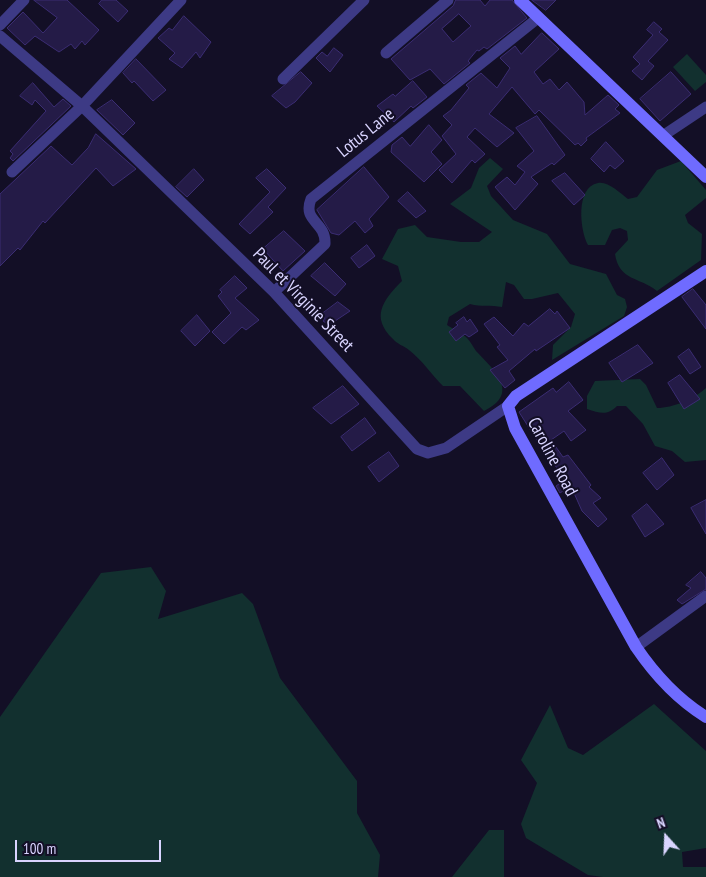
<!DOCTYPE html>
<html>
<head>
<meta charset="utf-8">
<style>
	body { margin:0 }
	#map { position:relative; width:706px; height:877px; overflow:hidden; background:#130f26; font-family:"PT Sans Narrow",sans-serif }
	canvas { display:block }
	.north { position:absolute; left:641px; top:812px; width:50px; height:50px; -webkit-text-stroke:4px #130f26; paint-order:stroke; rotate:340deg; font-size:14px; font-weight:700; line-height:20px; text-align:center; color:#d9d4ff }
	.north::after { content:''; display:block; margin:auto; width:18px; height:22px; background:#d9d4ff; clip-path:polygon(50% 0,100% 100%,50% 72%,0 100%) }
	.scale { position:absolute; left:15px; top:840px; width:146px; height:22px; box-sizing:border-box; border:2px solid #d9d4ff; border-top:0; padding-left:6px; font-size:15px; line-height:18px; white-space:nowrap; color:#d9d4ff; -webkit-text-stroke:4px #130f26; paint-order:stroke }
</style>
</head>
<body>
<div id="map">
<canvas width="706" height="877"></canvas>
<div class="north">N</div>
<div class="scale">100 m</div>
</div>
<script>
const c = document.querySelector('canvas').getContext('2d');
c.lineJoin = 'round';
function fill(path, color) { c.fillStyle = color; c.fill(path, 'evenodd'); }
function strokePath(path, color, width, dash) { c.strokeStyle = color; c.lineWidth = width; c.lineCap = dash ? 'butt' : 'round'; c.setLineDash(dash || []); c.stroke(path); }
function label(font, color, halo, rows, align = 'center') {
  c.font = font + ' "PT Sans Narrow",sans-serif'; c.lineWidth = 4; c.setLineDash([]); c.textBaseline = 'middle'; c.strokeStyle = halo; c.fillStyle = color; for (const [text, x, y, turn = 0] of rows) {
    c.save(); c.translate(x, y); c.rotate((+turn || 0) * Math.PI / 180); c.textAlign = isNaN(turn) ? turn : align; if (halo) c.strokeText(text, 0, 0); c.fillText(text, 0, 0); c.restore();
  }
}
const green = new Path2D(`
	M687 54 706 75V82L695 91 673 67Z
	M490 158 503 169 487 186 491 196 513 220 547 234 570 264 606 274 617 295 625 299 627 307 624 316 552 360 553 345 571 327 575 314 558 293 532 299H524L514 285 506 282 502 307C491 305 481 307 470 304L449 317 447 325C453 329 462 333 467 338 471 342 473 347 476 351 494 370 521 393 484 411L460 386H443C431 374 422 360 409 350 404 346 397 344 393 339 370 317 383 300 402 281L398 266 382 259 398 229 415 225 427 237 461 242H479L492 232 450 204 471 188 479 168Z
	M681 161 706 190V198L685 215 688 223 702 234 701 260 657 291C640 277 619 281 615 254L628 240 627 231 620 228 612 230 605 245H588C580 231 575 187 598 183 608 181 620 193 628 199L637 197 657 170Z
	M640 379 646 385 657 408C673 408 694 399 706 388V460L685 462 672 451 655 446 643 424 626 406H617C607 416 600 413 587 409V396L595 381Z
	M151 567 166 591 158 619 242 593 253 604 280 678 357 781V813L380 855 378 877H0V717L101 573Z
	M654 704 706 751V848L682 852 683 867H706V877H603L588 875 526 838 521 824 537 783 521 760 550 705 568 748 583 755Z
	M489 830H504V877H452Z`);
const building = new Path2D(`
	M34 0H67L99 30 85 45 82 41 75 49 71 44 59 52 35 36 25 45 7 28 23 12 43 33 57 18Z
	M102 0H116L128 11 118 22 99 4Z
	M456 0H480L485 6 490 0H512L527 18 487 49 484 47 479 51 477 50 468 61 470 63 444 84 430 69 410 80 391 59 453 6ZM459 14 471 26 453 42 442 29Z
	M532 0H556L546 10Z
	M184 16 211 42 200 58 196 52 182 68 169 59 175 53 158 38 169 28 172 30Z
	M654 22 662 29 659 32 668 40 648 61 654 66 642 80 632 71 640 64 633 57 653 35 647 30Z
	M542 33 559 49 534 72 543 84 550 79 559 90 567 82 584 102 585 115 608 95 619 105 615 109 620 113 586 138 587 140 581 146 578 143 575 145 539 110 535 114 512 87 489 114 514 133 497 147 475 128 467 137 485 154 475 163 472 160 452 183 439 170 456 154 442 136 452 125 443 116 451 110 469 88 466 85 481 73 497 88 510 68 500 58 515 46 521 54Z
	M334 48 343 55 330 72 316 58 322 52 327 56Z
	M136 59 166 90 153 101 134 81 132 83 123 73Z
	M301 72 312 83 295 102 286 108 272 96Z
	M671 72 691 94 660 121 640 99Z
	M413 81 427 97 413 108 411 106 394 122 377 106 393 94 395 96Z
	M33 83 54 107 63 99 71 106 13 161 10 158 13 154 10 151 46 111 35 100 32 105 20 96Z
	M112 100 135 123 123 135 97 110Z
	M537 116 565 155 554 165 552 163 531 177 538 184 515 210 495 187 507 177 515 185 525 172 517 166 534 151 516 128Z
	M429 125 442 140 431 152 442 164 424 182 391 152 392 145 402 137 410 146Z
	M96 134 136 169 113 186 96 168 45 223 43 221 20 250 18 248 0 266V194L51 146 72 165 88 148Z
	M606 142 624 161 615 169 610 165 604 172 591 159Z
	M364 167 389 197 369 219 373 226 365 233 355 221 339 235 331 233 317 210Z
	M194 169 204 180 187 197 176 187Z
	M267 169 286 188 268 207 273 212 250 234 239 224 270 192 256 178Z
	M565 173 585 195 574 205 552 181Z
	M408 192 426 211 416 218 398 201Z
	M284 231 305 251 283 271 263 249Z
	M367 245 375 256 359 268 351 258Z
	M325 263 346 284 335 296 311 276Z
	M235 276 247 288 235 298 259 320 246 330 242 327 224 344 212 332 231 313 218 296 222 292 220 290Z
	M693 289 706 305V329L682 297Z
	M338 302 350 311 329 325 323 321 325 318 322 314Z
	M550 309 555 314 557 311 570 328 536 351 535 349 509 371 515 380 505 388 490 370 508 360 497 347 500 345 484 324 494 317 513 336 524 323 528 326Z
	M197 315 210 331 195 346 181 331Z
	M464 317 467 322 470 319 478 331 469 337 465 334 456 341 449 332 458 325 456 323Z
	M638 345 653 363 622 382 609 363Z
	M689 349 701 367 690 374 678 357Z
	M680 375 700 399 684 409 668 383Z
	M569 382 583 400 568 411 586 430 571 441 564 431 551 440 563 457 568 455 591 485 589 487 601 498 593 503 607 519 598 527 582 511 574 493 567 497 563 491 560 493 556 486 566 479 545 453 519 412 553 388 556 392Z
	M343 386 359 404 331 424 313 408Z
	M365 418 376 433 352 451 341 437Z
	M389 452 399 466 379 482 368 467Z
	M662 458 674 475 657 490 643 473Z
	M706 500V534L691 508Z
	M647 504 664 524 645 537 632 516Z
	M701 572 706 578V589L682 604 677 600 691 588 686 585Z`);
const street = new Path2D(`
	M181 0 82 106 274 292 417 449 428 453 446 448 508 406
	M0 25 24 0
	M0 36 82 106 12 172
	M386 53 448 0
	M283 79 364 0
	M664 135 706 107
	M274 292 325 244C326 221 302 222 311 199L538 18
	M636 647 706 596`);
const secondary = new Path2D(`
	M520 0 706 177
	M706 271 516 396 508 406 515 428 636 647C655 675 677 699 706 717`);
const streetNames = [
	["Lotus Lane",366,133,-39],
	["Paul et Virginie Street",303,300,46],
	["Caroline Road",552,457,62]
];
fill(green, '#12302f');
fill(building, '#241b47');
strokePath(building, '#3b2d73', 1);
strokePath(street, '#3d3a85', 11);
strokePath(secondary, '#6f6bff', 12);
label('18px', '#d9d4ff', '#130f26', streetNames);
</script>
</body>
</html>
